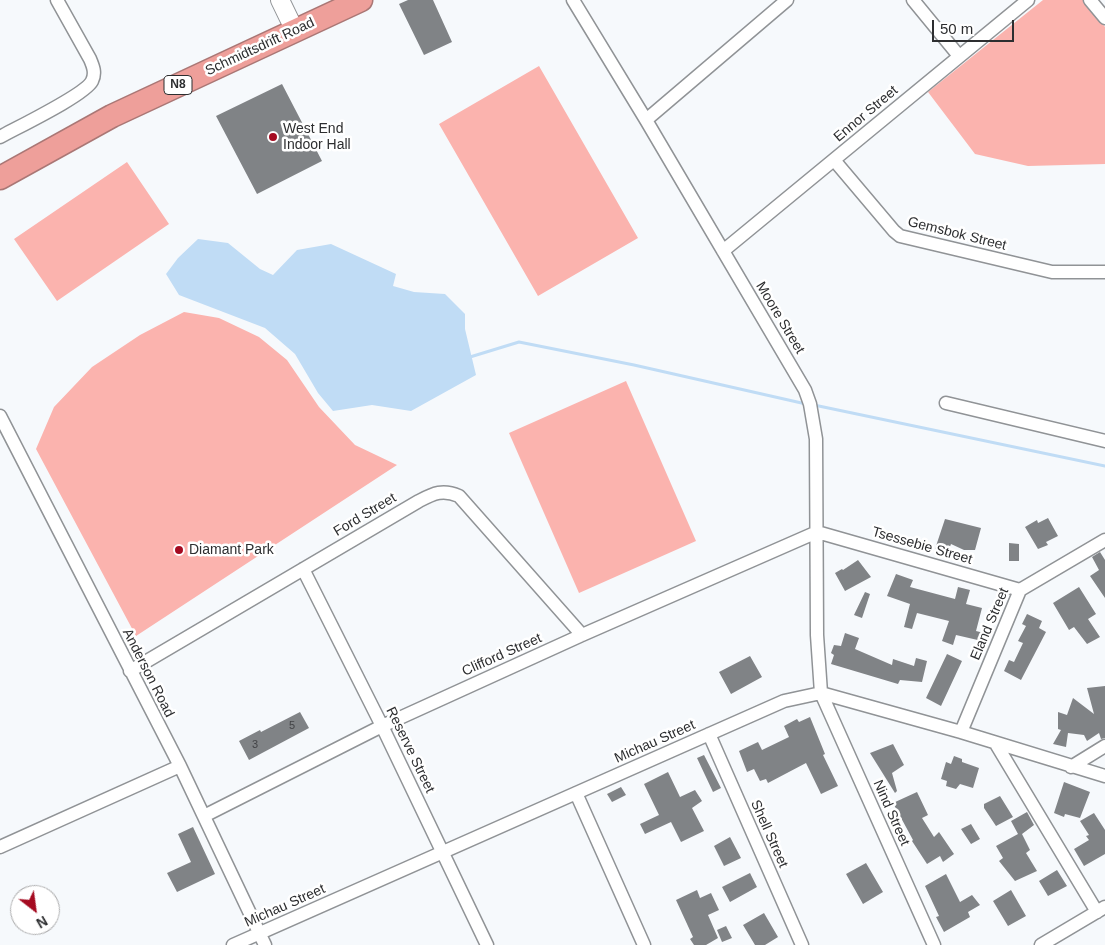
<!DOCTYPE html>
<html>
<head>
<meta charset="utf-8">
<style>
	body { margin:0 }
	#map { position:relative; width:1105px; height:945px; overflow:hidden; background:#f6f9fc; font-family:Helvetica,sans-serif }
	canvas { display:block }
	.north { position:absolute; left:10px; top:885px; width:50px; height:50px; box-sizing:border-box; background:#fff; border:1px solid #ababac; border-radius:50%; rotate:150deg; font-size:14px; font-weight:700; line-height:20px; text-align:center; color:#2d2e30 }
	.north::after { content:''; display:block; margin:auto; width:18px; height:22px; background:#a50b21; clip-path:polygon(50% 0,100% 100%,50% 72%,0 100%) }
	.scale { position:absolute; left:932px; top:20px; width:82px; height:22px; box-sizing:border-box; border:2px solid #2d2e30; border-top:0; padding-left:6px; font-size:15px; line-height:18px; white-space:nowrap; color:#2d2e30; -webkit-text-stroke:4px #fff; paint-order:stroke }
</style>
</head>
<body>
<div id="map">
<canvas width="1105" height="945"></canvas>
<div class="north">N</div>
<div class="scale">50 m</div>
</div>
<script>
const c = document.querySelector('canvas').getContext('2d');
c.lineJoin = 'round';
function fill(path, color) { c.fillStyle = color; c.fill(path, 'evenodd'); }
function strokePath(path, color, width, dash) { c.strokeStyle = color; c.lineWidth = width; c.lineCap = dash ? 'butt' : 'round'; c.setLineDash(dash || []); c.stroke(path); }
function label(font, color, halo, rows, align = 'center') {
  c.font = font + ' Helvetica,sans-serif'; c.lineWidth = 5; c.setLineDash([]); c.textBaseline = 'middle'; c.strokeStyle = halo; c.fillStyle = color; for (const [text, x, y, turn = 0] of rows) {
    c.save(); c.translate(x, y); c.rotate((+turn || 0) * Math.PI / 180); c.textAlign = isNaN(turn) ? turn : align; if (halo) c.strokeText(text, 0, 0); c.fillText(text, 0, 0); c.restore();
  }
}
const green = new Path2D(`
	M1043 0H1085L1105 27V164L1028 166 975 154 928 92Z
	M539 66 638 238 538 296 439 124Z
	M127 162 169 224 57 301 14 239Z
	M184 312 219 318 259 337 287 360 319 407 355 445 397 465 136 636 36 449 54 407 92 367 140 335Z
	M626 381 696 541 579 593 509 433Z`);
const water = new Path2D(`
	M198 239 228 243 260 269 273 275 297 250 331 244 396 274 393 286 414 292 445 294 465 314V329L476 375 411 411 372 405 333 411 318 393 295 354 265 328 179 295 166 274 178 258Z`);
const stream = new Path2D(`
	M470 357 519 342 634 365 806 404
	M814 405 1105 466`);
const building = new Path2D(`
	M408 0H433L452 42 424 55 399 4Z
	M282 84 322 161 257 194 216 116Z
	M1048 518 1058 536 1046 542 1048 545 1038 549 1025 527 1037 520 1038 523Z
	M945 519 981 528 975 550H964L951 544 948 552 935 549Z
	M1009 543 1019 544V561H1009Z
	M1100 552 1105 560V598L1090 576 1099 570 1092 557Z
	M858 560 871 577 845 591 835 573 842 569 843 570Z
	M896 574 913 580 910 587 955 599 958 587 970 590 966 604 982 608 976 631 984 633 982 641 956 635 953 645 942 641 949 621 917 613 912 629 904 627 910 604 887 596Z
	M1079 587 1096 614 1088 619 1100 637 1087 644 1074 627 1069 630 1053 603Z
	M865 592 870 594 862 618 854 615Z
	M1027 614 1042 621 1039 628 1046 632 1021 680 1004 671 1009 660 1014 662 1023 643 1018 641 1026 626 1022 624Z
	M845 633 859 638 855 649 892 665 893 659 914 666 916 658 927 661 922 682 900 680 898 684 831 664 834 655 831 653 834 645 841 646Z
	M947 654 962 661 941 706 926 698Z
	M750 656 762 677 731 694 719 672Z
	M1105 686V738L1101 739 1099 733 1087 741 1084 735 1068 733 1066 747 1053 744 1061 730 1058 729V712L1067 715 1073 698 1094 714 1087 688Z
	M300 712 309 728 249 760 239 741 260 730 261 732Z
	M810 717 825 754 823 755 838 786 821 794 806 763 768 783 766 779 760 781 754 769 747 772 739 751 758 742 762 750 789 737 784 726 797 719 799 722Z
	M893 744 904 765 892 773 897 791 895 793 870 753Z
	M704 755 721 788 713 792 697 758Z
	M954 756 962 759V762L979 768 973 788 960 784 956 789 946 786 947 781 941 779 946 762 951 764Z
	M668 772 680 797 695 790 702 801 692 808 704 831 681 842 671 822 645 834 640 824 659 815 644 784Z
	M1064 782 1090 792 1080 818 1065 814 1064 817 1054 813Z
	M621 787 626 795 612 802 607 794Z
	M917 792 928 815 922 818 934 837 939 832 954 854 943 862 940 856 927 864 912 841 913 840 893 803Z
	M1000 796 1013 817 996 826 984 808V804Z
	M1027 812 1034 825 1022 834 1030 850 1026 853 1037 871 1015 881 999 861 1003 858 996 846 1018 834 1011 821Z
	M1094 813 1105 830V854L1084 866 1074 849 1089 840 1086 836 1089 835 1080 821Z
	M971 824 980 839 971 844 961 829Z
	M193 827 215 874 177 892 167 873 191 862 178 834Z
	M730 837 741 858 724 866 714 846Z
	M866 863 883 892 863 904 846 874Z
	M1057 870 1067 886 1048 896 1039 881Z
	M750 873 757 887 730 902 722 887Z
	M946 874 960 902 972 895 980 905 968 912 970 917 944 932 936 917 939 916 925 886Z
	M697 890 700 898 711 893 719 910 708 915 718 938 706 945H694L690 939 693 937 676 900Z
	M1011 890 1026 916 1008 926 993 901Z
	M764 913 778 937 765 945H755L743 925Z
	M726 926 732 938 722 942 717 930Z`);
const street = new Path2D(`
	M573 0 646 120 805 390 810 404 816 439 817 635 821 693 934 945
	M913 0 959 56
	M1090 0 1105 18
	M646 120 787 0
	M0 137C18 127 85 95 92 81 96 73 93 66 90 59L57 0
	M834 160 894 231 900 236 1052 272H1105
	M723 251 1028 0
	M946 403 1105 441
	M0 416 180 766 265 945
	M303 569 382 726 487 945
	M130 671 419 501C434 493 443 489 459 496L582 635
	M961 732 1020 590 1105 540
	M709 734 802 945
	M996 744 1097 912
	M1071 767 1105 746
	M576 793 644 945
	M204 816 382 726 582 635 817 532 1020 590
	M0 847 180 766
	M233 945 784 701 821 693 961 732 1105 776
	M1041 945 1105 907`);
const secondary = new Path2D(`
	M280 0 295 31`);
const highway = new Path2D(`
	M0 178 112 116 361 0`);
const markers = [
	[273,137,5,"#a50b21"],
	[179,550,5,"#a50b21"]
];
const numberNames = [
	["5",292,726],
	["3",255,745]
];
const shields = [
	[178,85,28]
];
const shieldNames = [
	["N8",178,85]
];
const streetNames = [
	["Schmidtsdrift Road",260,47,-25],
	["Ennor Street",866,114,-40],
	["Gemsbok Street",957,234,14],
	["Moore Street",780,318,59],
	["Ford Street",365,515,-31],
	["Tsessebie Street",922,546,16],
	["Eland Street",990,624,-67],
	["Clifford Street",502,655,-24],
	["Anderson Road",148,673,63],
	["Michau Street",655,742,-24],
	["Reserve Street",410,750,64],
	["Nind Street",891,813,66],
	["Shell Street",769,834,66],
	["Michau Street",285,906,-24]
];
const poiNames = [
	["West End",283,129],
	["Indoor Hall",283,145],
	["Diamant Park",189,550]
];
fill(green, '#fbb3ae');
fill(water, '#c0dcf5');
strokePath(stream, '#c0dcf5', 3);
fill(building, '#808386');
strokePath(street, '#909396', 15);
strokePath(secondary, '#909396', 20);
strokePath(highway, '#aa7775', 25);
strokePath(street, '#fff', 12);
strokePath(secondary, '#fff', 18);
strokePath(highway, '#ee9f9a', 22);
for (const [x, y, r, color] of markers) { const dot = new Path2D(); dot.arc(x, y, r, 0, 2 * Math.PI); c.fillStyle = color; c.fill(dot); strokePath(dot, '#fff', 2); }
label('11px', '#424346', null, numberNames);
for (const [x, y, w] of shields) { const box = new Path2D(); box.roundRect(x - w / 2, y - 9.5, w, 19, 4); c.fillStyle = '#fff'; c.fill(box); strokePath(box, '#2d2e30', 1); }
label('bold 12px', '#2d2e30', null, shieldNames);
label('14px', '#2d2e30', '#fff', streetNames);
label('14px', '#2d2e30', '#fff', poiNames, 'left');
</script>
</body>
</html>
